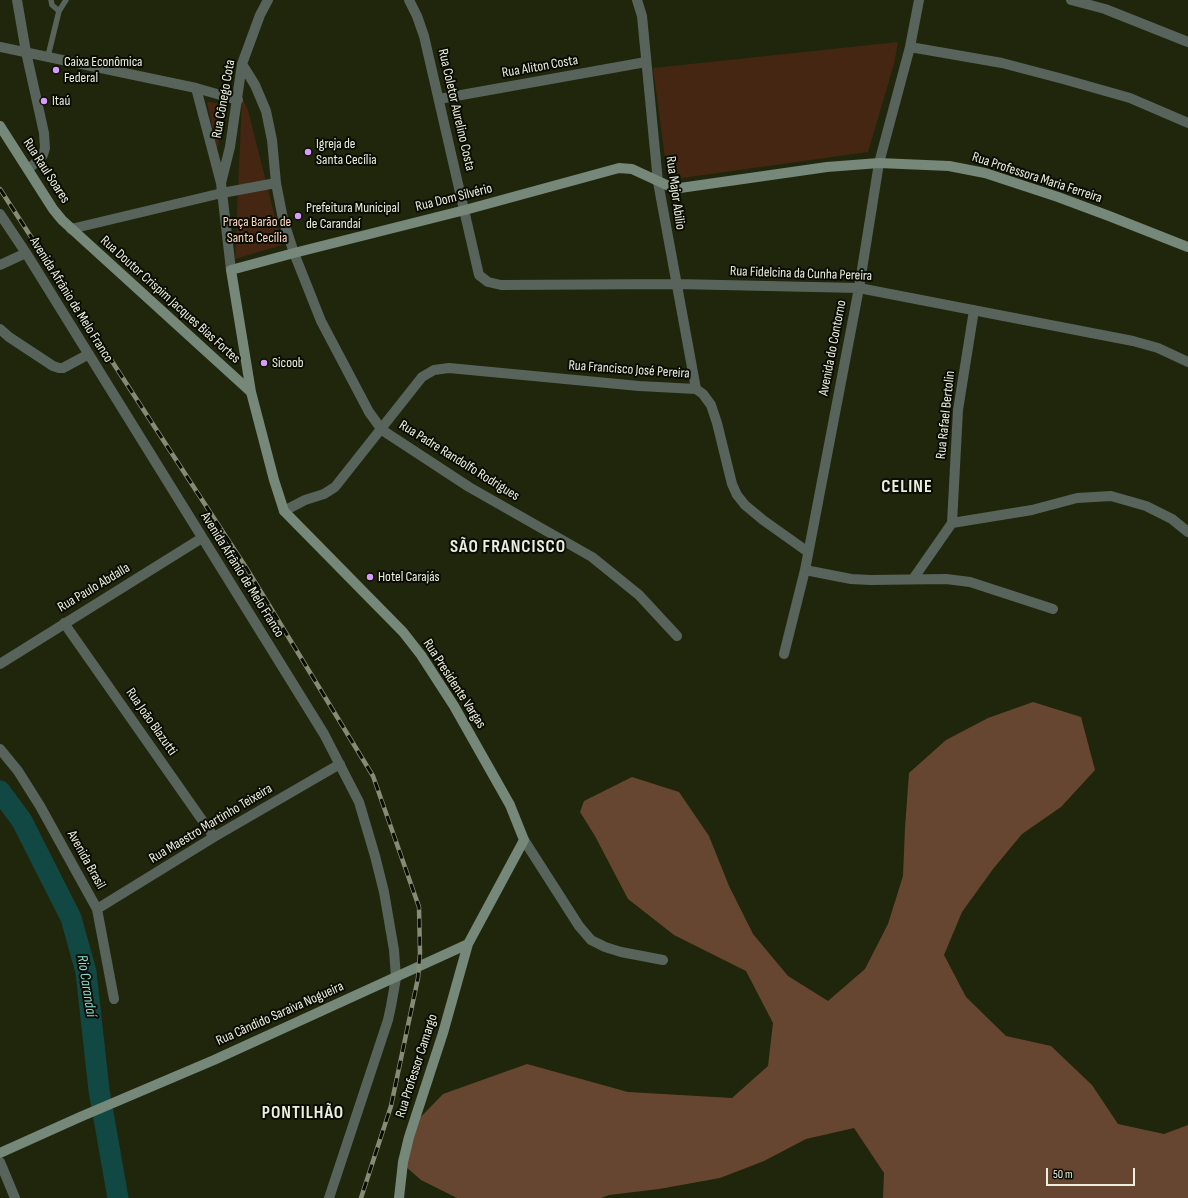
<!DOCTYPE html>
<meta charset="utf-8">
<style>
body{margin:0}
#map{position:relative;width:1188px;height:1198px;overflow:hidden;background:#20260b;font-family:"Sofia Sans Condensed",sans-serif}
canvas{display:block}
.scale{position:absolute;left:1046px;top:1168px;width:89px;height:18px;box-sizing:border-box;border:2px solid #eaeede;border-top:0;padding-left:5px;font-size:12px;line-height:14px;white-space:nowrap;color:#eaeede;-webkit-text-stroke:3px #0b0d04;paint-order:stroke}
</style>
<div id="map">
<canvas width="1188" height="1198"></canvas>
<div class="scale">50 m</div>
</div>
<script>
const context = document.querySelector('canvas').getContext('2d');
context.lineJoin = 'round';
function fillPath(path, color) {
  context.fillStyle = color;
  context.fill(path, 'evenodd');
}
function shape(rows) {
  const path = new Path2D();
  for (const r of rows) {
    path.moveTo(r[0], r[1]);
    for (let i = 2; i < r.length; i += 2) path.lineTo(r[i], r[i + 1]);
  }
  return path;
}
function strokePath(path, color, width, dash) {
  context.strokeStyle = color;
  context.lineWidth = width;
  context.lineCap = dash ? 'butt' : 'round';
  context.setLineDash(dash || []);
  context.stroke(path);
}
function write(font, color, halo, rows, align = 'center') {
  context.font = font + ' "Sofia Sans Condensed",sans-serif';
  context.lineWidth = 4;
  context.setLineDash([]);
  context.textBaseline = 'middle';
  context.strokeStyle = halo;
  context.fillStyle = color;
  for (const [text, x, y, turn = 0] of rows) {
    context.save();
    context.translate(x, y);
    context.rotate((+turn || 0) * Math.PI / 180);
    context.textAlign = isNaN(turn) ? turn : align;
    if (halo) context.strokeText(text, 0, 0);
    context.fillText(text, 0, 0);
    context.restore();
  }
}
fillPath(shape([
 [898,42,894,64,868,152,668,180,653,68],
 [242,98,248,110,282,245,235,259],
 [207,102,227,104,217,150]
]), '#442612');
fillPath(shape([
 [1033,702,1081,717,1095,770,1061,807,1022,834,993,869,962,912,944,955,966,997,1006,1036,1051,1046,1092,1085,1118,1124,1164,1134,1188,1125,1188,1198,883,1198,884,1173,854,1128,806,1139,764,1161,720,1178,659,1189,609,1195,601,1198,457,1198,421,1180,405,1166,417,1121,443,1094,527,1064,628,1092,732,1098,768,1066,773,1023,746,971,674,935,628,899,595,836,580,812,584,801,632,777,679,792,709,836,729,886,753,934,788,976,828,1001,865,969,888,924,903,876,905,828,909,773,946,740,988,718]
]), '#674631');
strokePath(shape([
 [0,791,22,821,71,918,86,972,99,1090,118,1198]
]), '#124843', 21);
strokePath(shape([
 [51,0,52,5,59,11],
 [48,56,59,11,66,0]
]), '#58635b', 5.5);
strokePath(shape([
 [17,0,26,52,44,133,45,148,43,155,39,160,28,169],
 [409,0,417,16,424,36,479,275,488,282,501,285,676,284,859,288,1133,341,1158,348,1188,362],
 [637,0,642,16,658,182,696,389],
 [1071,0,1105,9,1188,42],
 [0,47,196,88,238,100],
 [910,47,1002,63,1063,79,1130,98,1188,123],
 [242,64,255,85,266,111,272,140,276,183,283,219,294,253,321,321,369,412,382,430,469,487,592,557,639,595,677,636],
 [196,88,221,183,231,270],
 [439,99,646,62],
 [221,183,230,147,242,64,260,15,268,0],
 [0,214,26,253,324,734,359,802,375,856,384,892,394,950,396,978,391,1006,388,1020,329,1198],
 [71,229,222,193,276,183],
 [0,265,26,253],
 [0,329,9,337,53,366,59,368,63,368,89,354],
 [284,511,305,500,324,494,335,487,422,377,434,370,449,368,639,386,696,389,703,394,711,405,717,423,732,484,737,495,745,505,763,520,808,552],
 [952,523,958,410,974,310],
 [805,570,851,579,870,580,946,579,970,582,1053,609],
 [913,579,952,523,1032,510,1077,498,1111,496,1146,506,1172,519,1188,532],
 [64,623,214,837],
 [784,654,805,570,859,288,879,163,910,47,919,0],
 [0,664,202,538],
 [0,749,18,771,40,806,97,909,114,999],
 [524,840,579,926,591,940,605,947,621,952,663,960],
 [97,909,214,837,340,764],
 [0,1162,15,1198]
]), '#58635b', 10);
strokePath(shape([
 [0,126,53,209,62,220,251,392],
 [0,1153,80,1117,214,1060,468,944],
 [399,1198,403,1162,409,1137,443,1033,468,944,524,840,510,805,454,706,421,655,403,632,284,511,274,480,251,392,231,270,294,253,465,210,619,168,632,169,671,187,680,188,827,167,879,163,949,166,985,173,1058,197,1109,216,1188,247]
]), '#75887a', 10);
const rail = shape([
 [0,189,247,569,373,776,419,907,420,953,418,978,391,1106,361,1198]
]);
strokePath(rail, '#868b75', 4.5);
strokePath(rail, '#0b0d04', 3, [9]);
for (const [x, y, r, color] of [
 [56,70,4,"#d79bf9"],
 [44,101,4,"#d79bf9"],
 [308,152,4,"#d79bf9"],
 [298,216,4,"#d79bf9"],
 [264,363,4,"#d79bf9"],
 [370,577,4,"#d79bf9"]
]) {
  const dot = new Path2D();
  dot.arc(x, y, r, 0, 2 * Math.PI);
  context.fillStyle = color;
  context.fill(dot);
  strokePath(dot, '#0b0d04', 1.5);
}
write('14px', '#eaeede', '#0b0d04', [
 ["Caixa Econômica",64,62],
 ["Federal",64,78],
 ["Itaú",52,101],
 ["Igreja de",316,144],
 ["Santa Cecília",316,160],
 ["Prefeitura Municipal",306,208],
 ["de Carandaí",306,224],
 ["Sicoob",272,363],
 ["Hotel Carajás",378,577]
], 'left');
write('14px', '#eaeede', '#0b0d04', [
 ["Rua Aliton Costa",540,67,-10],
 ["Rua Cônego Cota",224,99,-80],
 ["Rua Coletor Aurelino Costa",456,110,77],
 ["Rua Raul Soares",46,171,57],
 ["Rua Professora Maria Ferreira",1037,178,18],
 ["Rua Major Abilio",675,193,82],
 ["Rua Dom Silvério",454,198,-14],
 ["Rua Fidelcina da Cunha Pereira",801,274,2],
 ["Avenida Afrânio de Melo Franco",71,300,58],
 ["Rua Doutor Crispim Jacques Bias Fortes",170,300,42],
 ["Avenida do Contorno",833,348,-79],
 ["Rua Francisco José Pereira",629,370,4],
 ["Rua Rafael Bertolin",946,415,-84],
 ["Rua Padre Randolfo Rodrigues",459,461,32],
 ["Avenida Afrânio de Melo Franco",242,575,58],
 ["Rua Paulo Abdalla",94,588,-31],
 ["Rua Presidente Vargas",454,684,57],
 ["Rua João Blazutti",151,722,55],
 ["Rua Maestro Martinho Teixeira",211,824,-31],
 ["Avenida Brasil",86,860,61],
 ["Rua Cândido Saraiva Nogueira",280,1014,-24],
 ["Rua Professor Camargo",417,1066,-72]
]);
write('14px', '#fbd6c0', '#0b0d04', [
 ["Praça Barão de",257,222],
 ["Santa Cecília",257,238]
]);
write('italic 15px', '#86ddd3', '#0b0d04', [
 ["Rio Carandaí",86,986,81]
]);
context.letterSpacing = '1px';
write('bold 18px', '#eaeede', '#0b0d04', [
 ["CELINE",907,487],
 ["SÃO FRANCISCO",508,547],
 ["PONTILHÃO",303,1113]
]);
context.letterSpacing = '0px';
</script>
